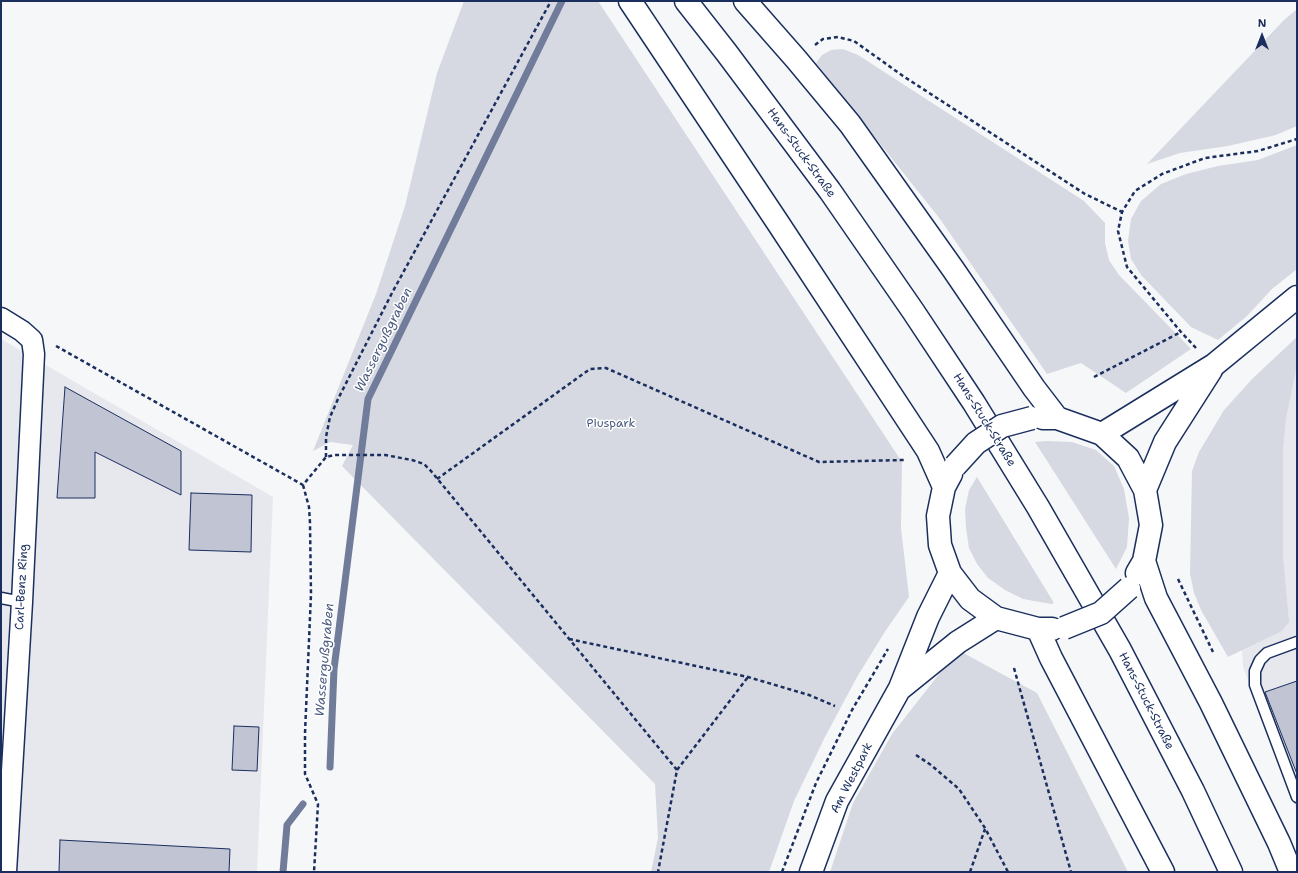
<!DOCTYPE html>
<meta charset="utf-8">
<style>
body{margin:0}
#map{position:relative;width:1298px;height:873px;overflow:hidden;background:#f6f7f9;font-family:"Shantell Sans",sans-serif}
canvas{display:block}
.frame{position:absolute;inset:0;border:2px solid #1b2f5e;pointer-events:none}
.north{position:absolute;left:1242px;top:16px;width:40px;height:40px;-webkit-text-stroke:3px #fff;paint-order:stroke;rotate:0deg;font-size:11px;font-weight:700;line-height:16px;text-align:center;color:#1b2f5e}
.north::after{content:'';display:block;margin:auto;width:14px;height:18px;background:#1b2f5e;clip-path:polygon(50% 0,100% 100%,50% 72%,0 100%)}
</style>
<div id="map">
<canvas width="1298" height="873"></canvas>
<div class="frame"></div>
<div class="north">N</div>
</div>
<script>
const context = document.querySelector('canvas').getContext('2d');
context.lineJoin = 'round';
function fillPath(path, color) {
  context.fillStyle = color;
  context.fill(path, 'evenodd');
}
function shape(rows) {
  const path = new Path2D();
  for (const r of rows) {
    path.moveTo(r[0], r[1]);
    for (let i = 2; i < r.length; i += 2) path.lineTo(r[i], r[i + 1]);
  }
  return path;
}
function strokePath(path, color, width, dash) {
  context.strokeStyle = color;
  context.lineWidth = width;
  context.lineCap = dash ? 'butt' : 'round';
  context.setLineDash(dash || []);
  context.stroke(path);
}
function write(font, color, halo, rows, align = 'center') {
  context.font = font + ' "Shantell Sans",sans-serif';
  context.lineWidth = 3;
  context.setLineDash([]);
  context.textBaseline = 'middle';
  context.strokeStyle = halo;
  context.fillStyle = color;
  for (const [text, x, y, turn = 0] of rows) {
    context.save();
    context.translate(x, y);
    context.rotate((+turn || 0) * Math.PI / 180);
    context.textAlign = isNaN(turn) ? turn : align;
    if (halo) context.strokeText(text, 0, 0);
    context.fillText(text, 0, 0);
    context.restore();
  }
}
fillPath(shape([
 [1,339,273,497,257,872,1,872],
 [1297,344,1297,811,1243,667,1232,477]
]), '#e6e8ee');
fillPath(shape([
 [464,1,598,1,902,462,901,528,909,597,886,630,857,677,825,737,794,801,769,872,651,872,658,838,655,784,342,466,353,445,330,442,313,451,376,294,405,206,437,73],
 [1297,9,1297,126,1276,135,1228,146,1180,153,1147,164,1284,20],
 [843,49,858,55,1084,201,1105,223,1105,243,1109,260,1119,275,1191,349,1126,393,1081,363,1047,374,940,219,816,63,822,55,831,50],
 [1297,145,1297,269,1272,289,1247,316,1218,340,1191,327,1141,275,1131,259,1128,241,1131,219,1141,201,1161,184,1186,174,1218,166,1258,160],
 [1297,337,1297,365,1286,418,1283,450,1283,556,1289,622,1282,631,1228,657,1201,610,1194,593,1190,574,1192,471,1199,452,1224,410,1253,378],
 [1046,441,1072,442,1096,450,1114,466,1124,489,1129,518,1127,547,1116,569,1035,442],
 [977,477,1054,603,1051,604,1023,599,1005,590,988,578,977,564,969,548,966,528,965,509,969,490],
 [958,650,1037,693,1128,872,830,872,853,803,892,734]
]), '#d6d9e2');
strokePath(shape([
 [330,767,334,669,368,399,562,1],
 [283,872,287,825,303,804]
]), '#707c99', 7);
const building = shape([
 [65,387,181,451,181,495,95,452,95,498,57,498,65,387],
 [191,493,252,495,251,552,189,550,191,493],
 [1297,681,1297,774,1265,692,1297,681],
 [234,726,259,727,257,771,232,770,234,726],
 [60,840,230,849,229,872,59,872,60,840]
]);
fillPath(building, '#c0c4d3');
strokePath(building, '#1b2f5e', 1);
const service = shape([
 [1,598,22,602],
 [1297,642,1267,653,1260,660,1255,671,1255,685,1297,797]
]);
const minor = shape([
 [1,318,22,331,32,340,34,354,22,602,6,872]
]);
const secondary = shape([
 [630,1,778,223,928,451,944,487],
 [686,1,726,52,830,191,913,311,974,403,1038,507,1120,650,1193,791,1231,872],
 [745,1,796,59,850,124,953,269,1034,388,1057,418],
 [1043,418,1057,418,1102,434,1128,458,1145,490,1151,525,1144,561,1137,573],
 [1102,434,1214,365,1297,297],
 [951,474,944,487,938,516,940,545,950,573,970,599,996,618,1038,629,1052,629],
 [1145,490,1165,442,1211,370],
 [1144,561,1156,598,1211,703,1279,843,1291,872],
 [1038,629,1051,658,1163,872],
 [901,688,958,642,996,618],
 [811,872,837,801,900,688,928,617,950,573]
]);
strokePath(service, '#1b2f5e', 13);
strokePath(minor, '#1b2f5e', 23);
strokePath(secondary, '#1b2f5e', 25);
strokePath(shape([
 [815,45,823,39,838,37,854,41,903,76,1085,194,1122,212],
 [56,346,303,485,326,457,334,455,385,455,412,460,424,464,431,471,677,770,658,872],
 [1196,348,1181,332,1127,267,1118,231,1122,212,1135,191,1162,174,1205,158,1258,151,1297,139],
 [1094,377,1181,332],
 [326,457,326,437,330,417,338,399,392,293,551,1],
 [437,479,590,369,606,368,819,462,905,460],
 [303,485,309,507,310,523,311,594,305,733,305,774,318,804,314,872],
 [1178,579,1213,652],
 [569,639,748,677,809,695,835,706],
 [1014,668,1071,872],
 [916,755,931,765,959,789,985,828,1008,872],
 [677,770,748,677],
 [782,872,816,783,852,710,888,649],
 [970,872,985,829]
]), '#1b2f5e', 2.5, [4, 3]);
strokePath(service, '#fff', 10);
strokePath(minor, '#fff', 20);
strokePath(secondary, '#fff', 22);
const secondaryBridge = shape([
 [955,466,976,443,1002,426,1032,418],
 [1064,628,1101,613,1129,588]
]);
strokePath(secondaryBridge, '#1b2f5e', 25, []);
strokePath(secondaryBridge, '#fff', 22);
write('12px', '#1b2f5e', '#fff', [
 ["Hans-Stuck-Straße",801,153,54],
 ["Hans-Stuck-Straße",984,420,58],
 ["Carl-Benz Ring",22,587,-87],
 ["Hans-Stuck-Straße",1146,701,63],
 ["Am Westpark",852,778,-63]
]);
write('12px', '#4a5a7f', '#fff', [
 ["Piuspark",611,424]
]);
write('italic 13px', '#4d5c81', '#fff', [
 ["Wassergußgraben",384,340,-64],
 ["Wassergußgraben",325,660,-85]
]);
</script>
